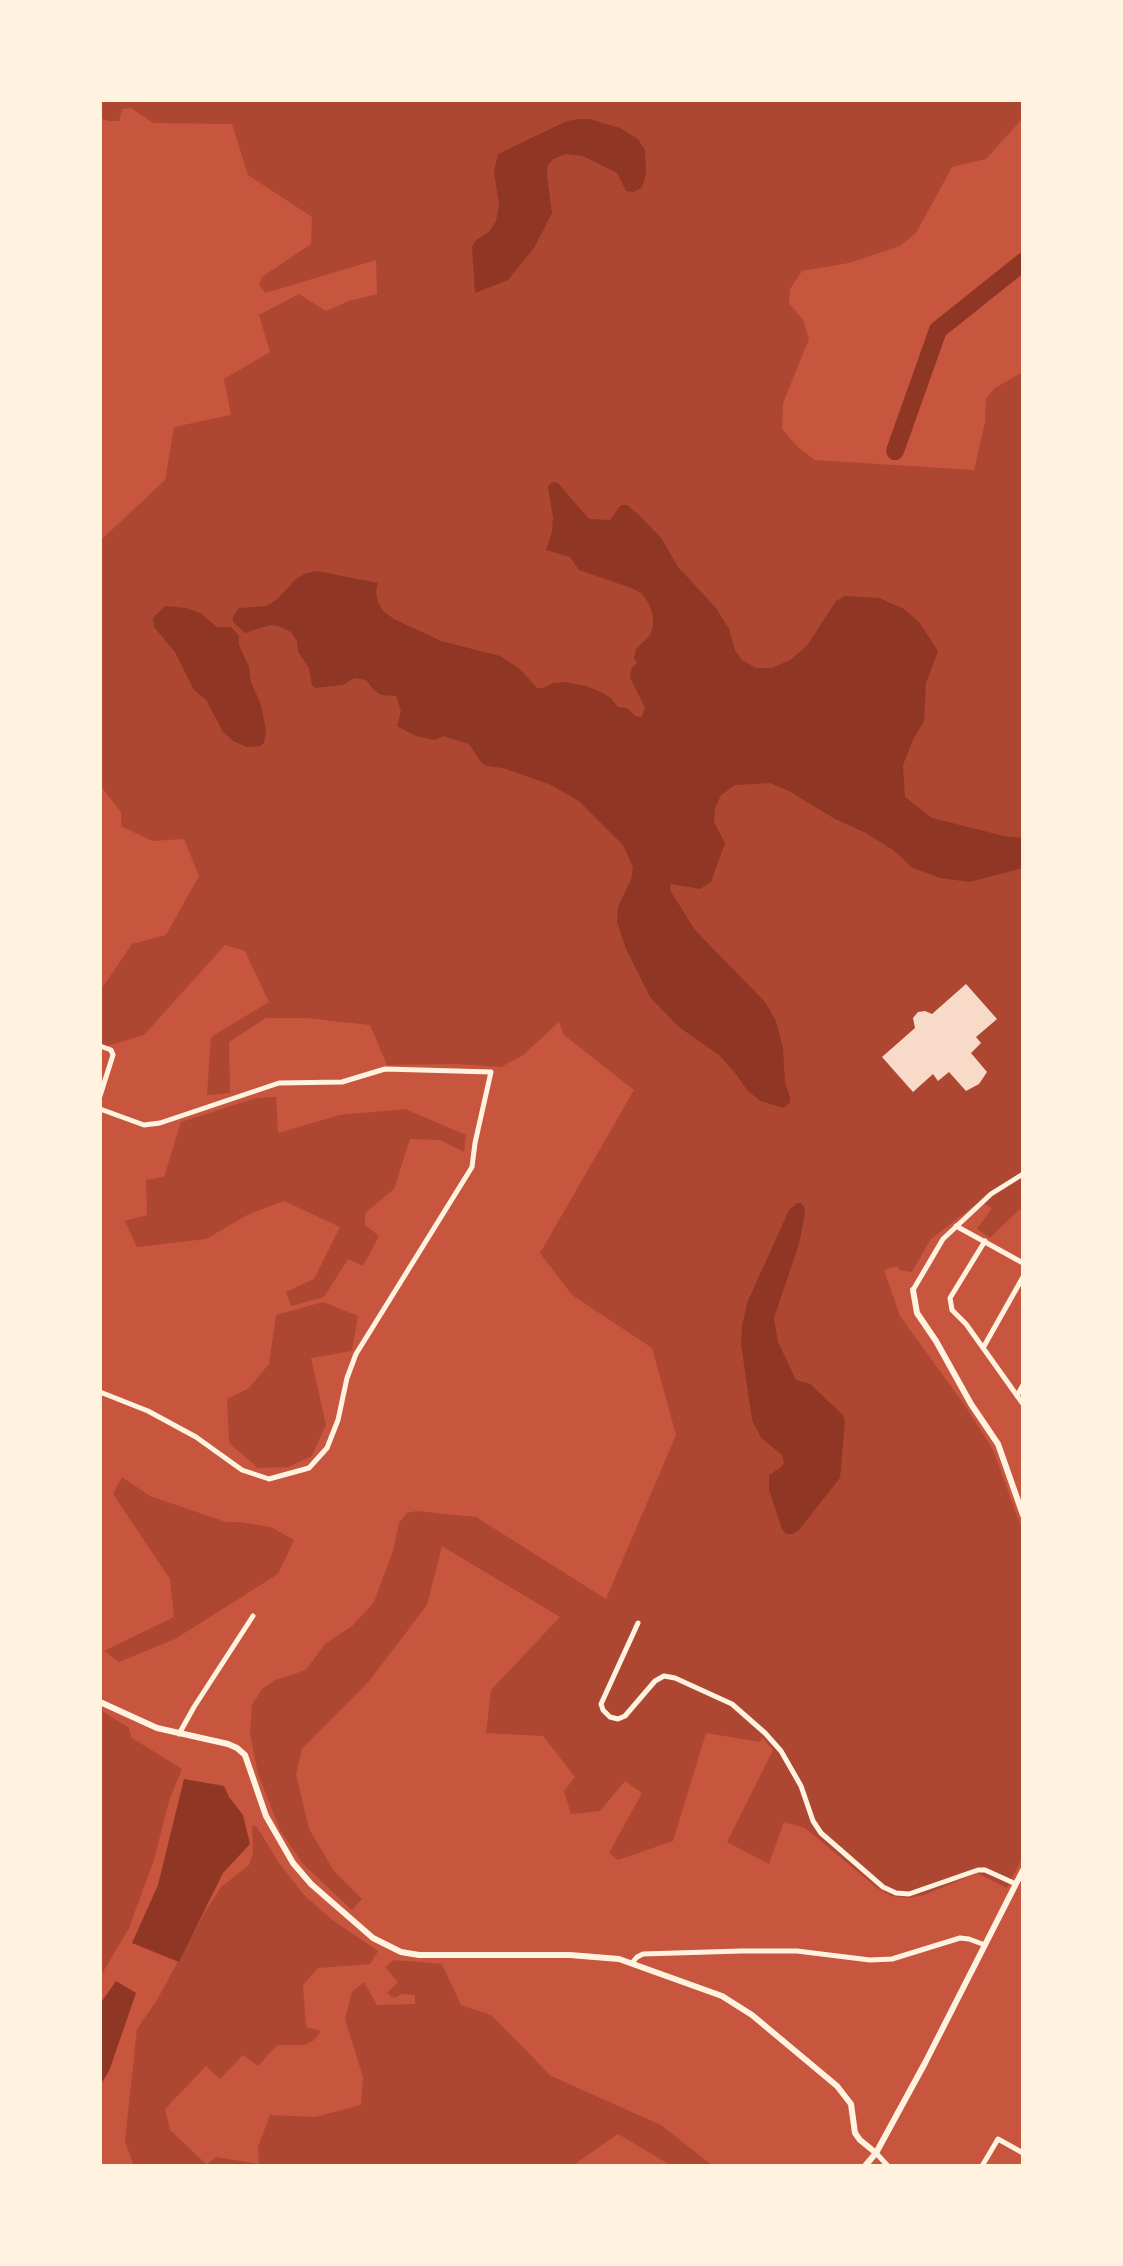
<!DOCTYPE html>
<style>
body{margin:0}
#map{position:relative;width:1123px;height:2266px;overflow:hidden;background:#c8553d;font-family:"PT Sans Narrow",sans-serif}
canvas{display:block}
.frame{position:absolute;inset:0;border:102px solid #fff3e0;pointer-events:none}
</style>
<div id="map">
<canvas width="1123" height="2266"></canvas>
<div class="frame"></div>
</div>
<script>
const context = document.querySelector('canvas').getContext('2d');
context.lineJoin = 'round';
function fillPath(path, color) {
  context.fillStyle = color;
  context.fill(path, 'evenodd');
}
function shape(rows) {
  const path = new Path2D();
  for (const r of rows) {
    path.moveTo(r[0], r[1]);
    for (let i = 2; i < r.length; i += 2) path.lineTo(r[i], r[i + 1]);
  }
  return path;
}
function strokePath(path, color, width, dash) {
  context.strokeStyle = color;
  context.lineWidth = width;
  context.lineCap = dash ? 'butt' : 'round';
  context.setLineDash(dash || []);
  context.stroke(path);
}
fillPath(shape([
 [100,100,1023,100,1023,118,986,159,952,167,916,233,900,246,849,263,802,271,790,289,789,303,803,320,809,339,783,403,782,429,798,447,815,460,974,470,985,422,986,398,995,388,1023,372,1023,1206,990,1238,977,1229,992,1208,980,1201,930,1240,912,1272,900,1270,897,1266,884,1270,900,1316,966,1407,993,1450,1023,1532,1023,1856,1007,1888,977,1873,924,1895,909,1898,891,1896,876,1887,805,1828,784,1822,769,1864,727,1842,773,1750,762,1737,760,1742,706,1733,673,1841,618,1860,609,1853,642,1793,625,1781,600,1811,571,1814,564,1791,575,1777,543,1736,486,1733,491,1690,560,1617,442,1546,427,1605,369,1681,302,1749,296,1774,309,1829,334,1871,362,1899,352,1910,303,1864,280,1830,258,1774,250,1733,252,1705,262,1689,275,1680,306,1670,325,1644,352,1626,374,1602,393,1551,399,1523,407,1513,417,1511,476,1517,606,1599,676,1435,652,1348,572,1295,540,1253,634,1090,564,1035,559,1022,522,1056,501,1067,454,1064,387,1065,370,1025,306,1018,266,1018,229,1042,230,1093,207,1095,211,1037,269,1002,245,951,225,945,144,1035,104,1047,100,1043,100,991,132,944,166,935,199,876,184,839,152,841,121,826,121,812,100,785,100,541,165,480,174,427,231,415,224,379,270,352,259,315,299,294,326,311,349,301,377,294,376,260,265,293,259,284,262,277,311,244,312,217,248,175,232,124,153,123,131,108,122,109,119,121,108,121,100,118],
 [276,1097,278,1133,339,1115,405,1109,466,1135,464,1152,440,1140,410,1139,394,1189,365,1213,365,1225,379,1236,363,1266,348,1259,324,1297,291,1306,286,1292,314,1279,340,1227,284,1201,249,1214,206,1239,137,1247,125,1221,147,1215,146,1180,164,1177,181,1122,256,1098],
 [323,1302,358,1316,352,1351,311,1358,326,1425,312,1456,288,1467,258,1468,229,1443,227,1399,249,1388,269,1364,276,1315],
 [122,1477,150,1496,226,1522,240,1522,271,1527,294,1540,278,1574,175,1639,119,1662,104,1651,174,1617,170,1579,113,1494],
 [100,1710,128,1727,132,1738,182,1769,169,1801,154,1860,129,1928,100,1977],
 [252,1825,257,1827,279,1863,304,1895,331,1919,378,1951,370,1964,318,1968,303,1985,306,2027,321,2031,313,2041,304,2045,277,2045,258,2066,243,2055,220,2079,206,2066,165,2109,170,2130,207,2165,216,2157,259,2164,258,2147,270,2115,315,2117,361,2105,363,2077,345,2019,352,1992,364,1982,377,2005,415,2004,415,1995,402,1994,394,1998,387,1993,398,1982,385,1967,394,1960,442,1964,461,2005,491,2015,551,2076,661,2125,713,2166,672,2166,618,2134,572,2166,134,2166,125,2141,137,2029,157,2000,205,1912,221,1887,249,1865,253,1853]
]), '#ae4732');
fillPath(shape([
 [580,119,589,119,620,128,638,139,645,150,646,174,642,187,634,192,626,191,617,173,583,156,566,154,553,159,548,165,547,176,552,213,534,248,508,280,475,293,472,247,476,240,489,232,496,221,499,205,494,171,498,154,567,121],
 [552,482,558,483,589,519,610,520,621,505,627,505,639,515,662,539,678,567,716,608,729,629,735,650,742,660,756,668,772,668,790,660,806,647,836,601,845,596,879,598,904,609,919,622,938,651,926,683,924,721,913,740,903,765,905,797,932,818,1004,836,1023,838,1023,868,970,882,940,878,913,868,893,850,866,833,835,819,789,791,770,783,735,785,721,795,715,808,714,822,725,843,711,882,700,889,671,884,670,890,695,930,765,1002,776,1021,783,1048,785,1083,790,1097,790,1102,784,1108,760,1101,747,1090,736,1074,719,1055,679,1027,650,997,626,949,617,922,618,907,631,879,633,868,629,858,623,845,579,801,549,784,503,768,486,766,481,762,469,744,443,736,435,740,416,736,397,726,401,711,396,696,381,695,373,689,366,680,354,678,343,685,315,688,312,685,309,668,298,652,297,641,291,632,278,626,270,625,245,633,233,622,233,616,239,608,266,606,276,600,297,578,307,573,317,571,378,583,376,592,378,602,383,611,394,619,441,641,500,656,520,669,537,688,543,688,553,683,565,682,586,686,601,692,611,698,618,707,627,708,635,716,642,717,645,708,630,678,632,667,637,663,634,658,636,649,650,635,653,626,653,616,649,604,642,594,634,589,579,570,570,557,546,550,552,531,553,518,548,486],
 [165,606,186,608,200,613,217,627,231,627,239,636,239,645,249,667,251,682,261,705,266,731,264,743,260,746,247,747,233,741,223,732,206,700,194,690,175,652,154,627,153,618],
 [797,1203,801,1203,804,1207,805,1214,799,1244,774,1318,778,1342,796,1380,810,1384,843,1415,845,1422,840,1478,798,1531,792,1534,786,1534,782,1529,769,1490,769,1475,780,1468,784,1463,782,1455,761,1438,752,1420,741,1344,742,1326,747,1303,789,1210],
 [184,1779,224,1786,229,1797,243,1815,250,1844,223,1873,179,1962,132,1943,158,1885],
 [116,1981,136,1993,109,2071,100,2086,100,2004]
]), '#8f3625');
strokePath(shape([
 [895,451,938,330,1023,262]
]), '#8f3625', 18);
fillPath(shape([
 [966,984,997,1019,976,1037,981,1043,971,1053,987,1072,979,1084,966,1091,949,1072,938,1081,933,1074,913,1092,882,1057,915,1028,913,1018,918,1012,925,1011,932,1014]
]), '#f7dbc8');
strokePath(shape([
 [100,1046,111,1050,113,1055,100,1096],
 [100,1109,144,1125,160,1123,279,1083,342,1082,385,1069,491,1072,475,1143,472,1167,356,1354,347,1378,338,1420,327,1448,309,1468,269,1479,242,1470,196,1437,148,1411,100,1392],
 [956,1226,1023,1263],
 [985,1241,950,1298,952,1310,966,1324,1023,1404],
 [913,1290,943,1239,991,1194,1023,1174],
 [983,1348,1023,1277],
 [1017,1396,1023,1385],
 [638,1623,601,1704,603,1710,610,1717,618,1719,625,1716,655,1681,664,1676,675,1678,732,1704,765,1733,781,1751,801,1786,813,1821,821,1833,883,1887,896,1893,909,1894,978,1870,985,1870,1016,1884],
 [179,1734,194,1707,253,1616],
 [632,1963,637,1957,643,1954,741,1951,797,1951,870,1960,892,1959,960,1938,969,1939,985,1945],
 [876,2153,888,2166],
 [982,2166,998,2139,1023,2153]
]), '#fff3e0', 5);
strokePath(shape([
 [913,1290,917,1313,936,1341,971,1404,998,1444,1023,1515],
 [100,1702,157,1728,228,1744,237,1748,245,1755,266,1816,293,1863,311,1884,373,1938,401,1952,419,1955,570,1955,619,1959,722,1996,752,2015,837,2086,851,2104,855,2133,860,2140,876,2153],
 [865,2166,876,2153,925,2063,1023,1870]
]), '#fff3e0', 6);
</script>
